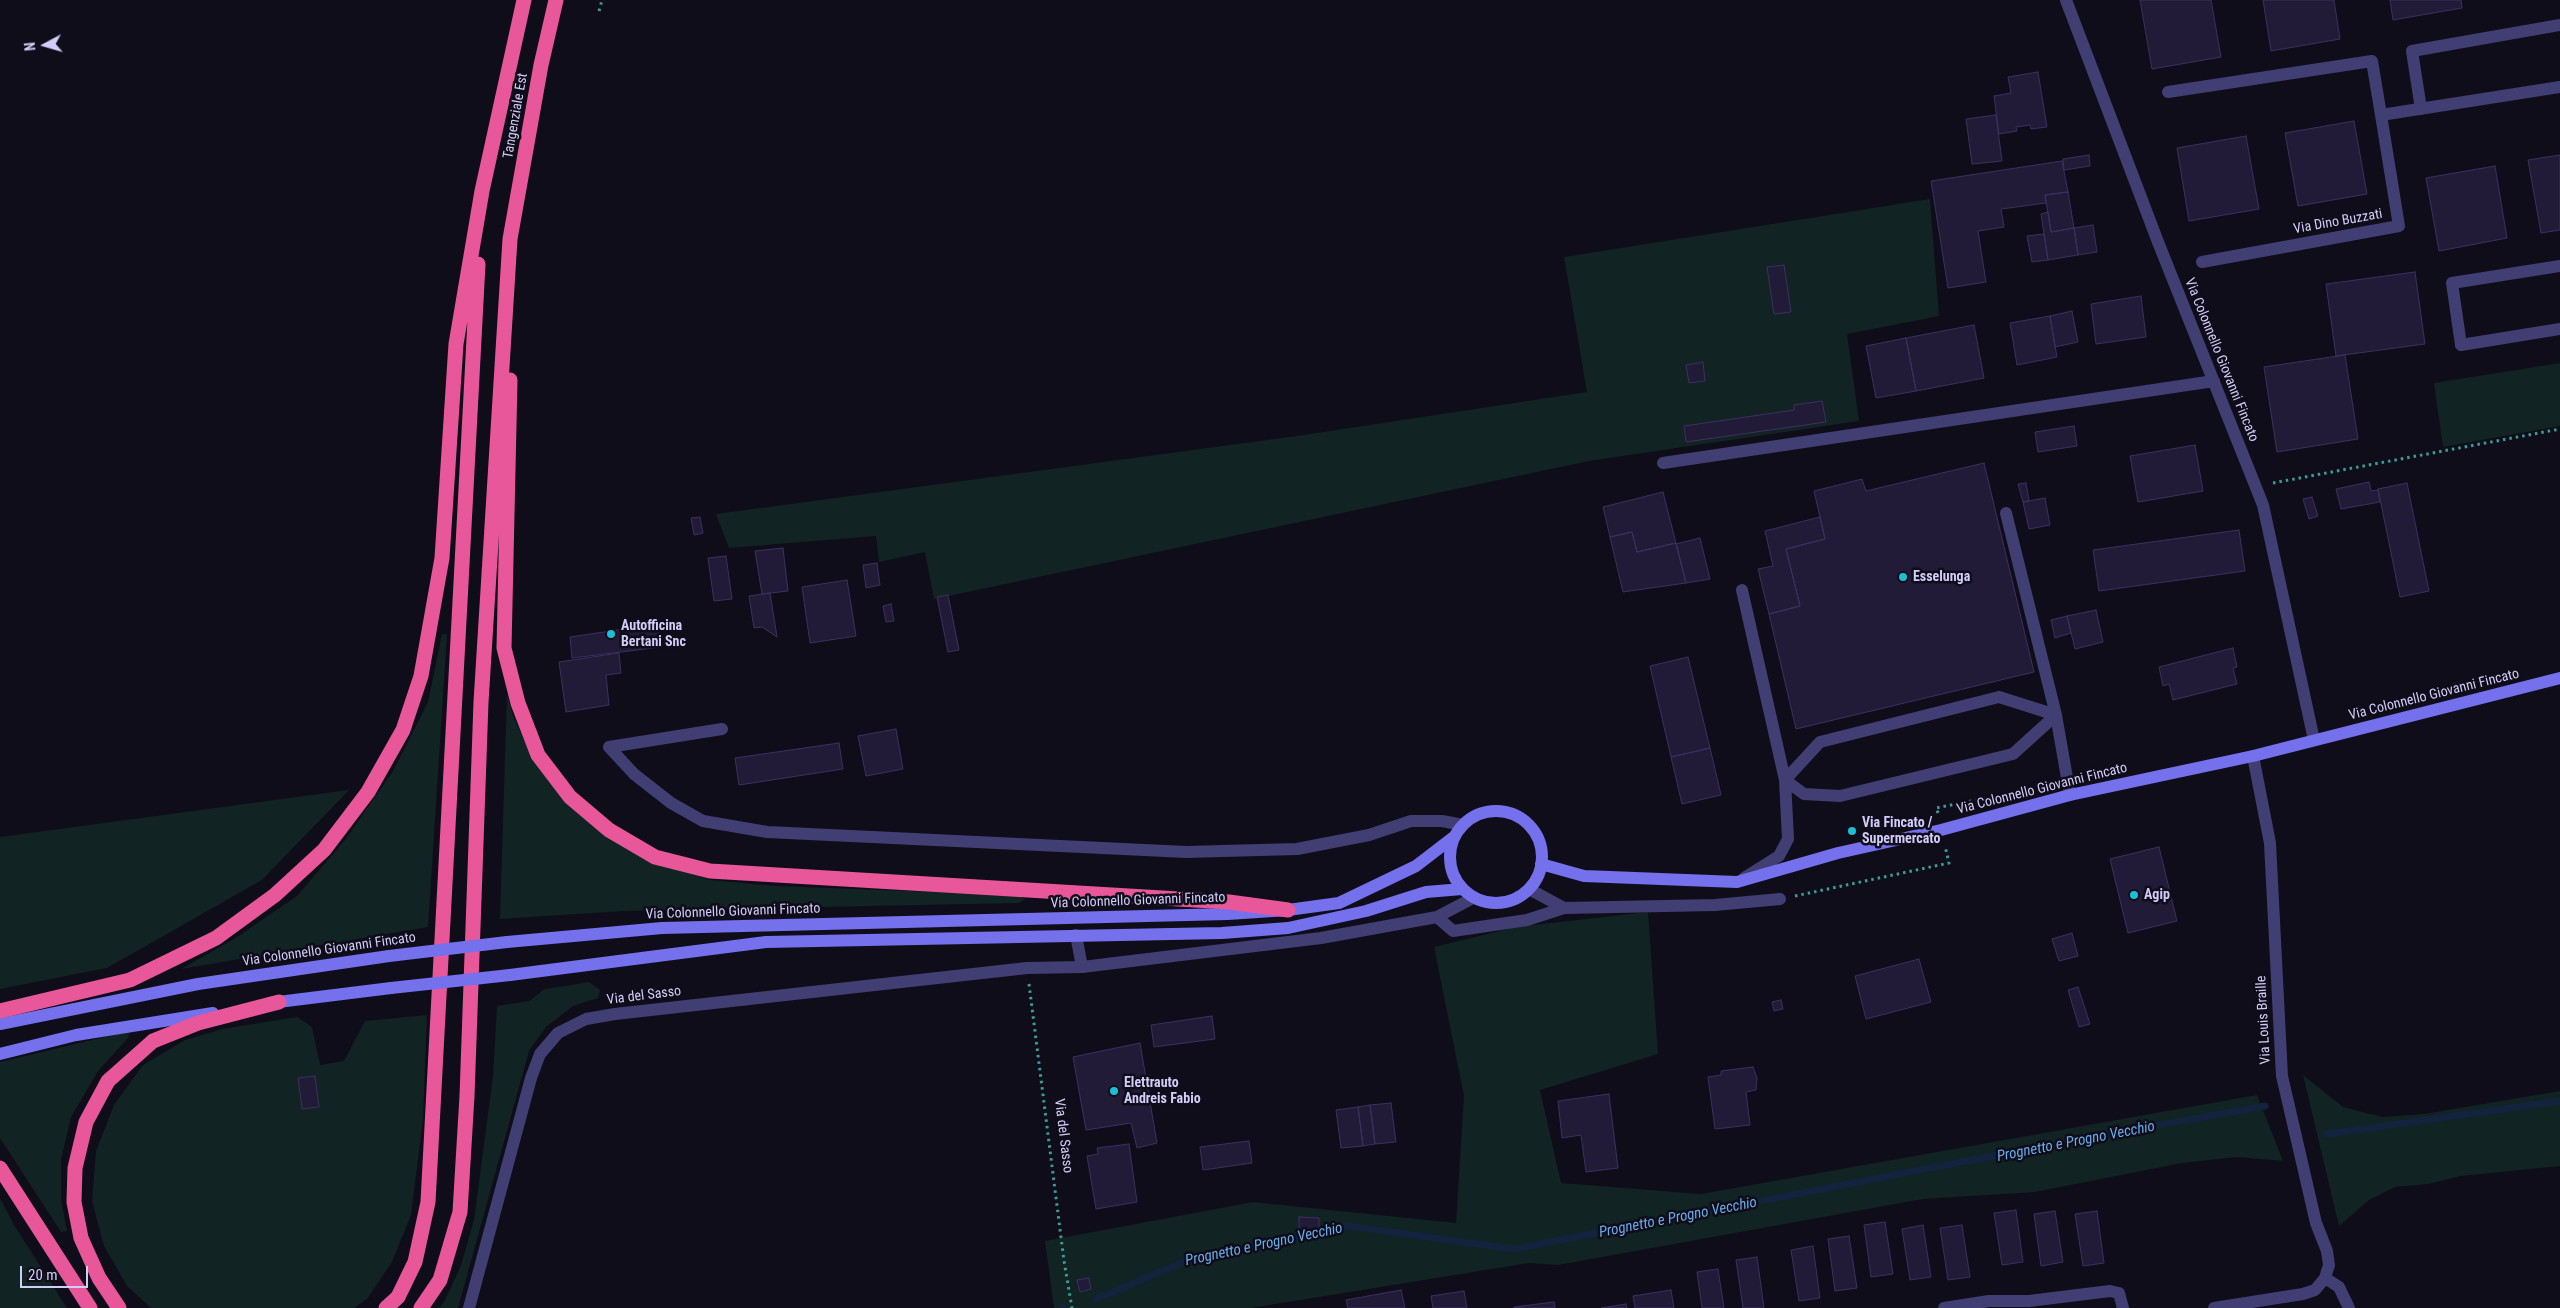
<!DOCTYPE html>
<style>
body{margin:0}
#map{position:relative;width:2560px;height:1308px;overflow:hidden;background:#0f0d1a;font-family:"Roboto Condensed",sans-serif}
canvas{display:block}
.north{position:absolute;left:20px;top:20px;width:50px;height:50px;-webkit-text-stroke:4px #0f0d1a;paint-order:stroke;rotate:264deg;font-size:14px;font-weight:700;line-height:20px;text-align:center;color:#d2ccf8}
.north::after{content:'';display:block;margin:auto;width:18px;height:22px;background:#d2ccf8;clip-path:polygon(50% 0,100% 100%,50% 72%,0 100%)}
.scale{position:absolute;left:20px;top:1266px;width:68px;height:22px;box-sizing:border-box;border:2px solid #d2ccf8;border-top:0;padding-left:6px;font-size:15px;line-height:18px;white-space:nowrap;color:#d2ccf8;-webkit-text-stroke:4px #0f0d1a;paint-order:stroke}
</style>
<div id="map">
<canvas width="2560" height="1308"></canvas>
<div class="north">N</div>
<div class="scale">20 m</div>
</div>
<script>
const context = document.querySelector('canvas').getContext('2d');
context.lineJoin = 'round';
function fillPath(path, color) {
  context.fillStyle = color;
  context.fill(path, 'evenodd');
}
function shape(rows) {
  const path = new Path2D();
  for (const r of rows) {
    if (r.length === 3) {
      path.moveTo(r[0] + r[2], r[1]);
      path.arc(r[0], r[1], r[2], 0, 2 * Math.PI);
      continue;
    }
    path.moveTo(r[0], r[1]);
    for (let i = 2; i < r.length; i += 2) path.lineTo(r[i], r[i + 1]);
  }
  return path;
}
function strokePath(path, color, width, dash) {
  context.strokeStyle = color;
  context.lineWidth = width;
  context.lineCap = dash ? 'butt' : 'round';
  context.setLineDash(dash || []);
  context.stroke(path);
}
function write(font, color, halo, rows, align = 'center') {
  context.font = font + ' "Roboto Condensed",sans-serif';
  context.lineWidth = 5;
  context.setLineDash([]);
  context.textBaseline = 'middle';
  context.strokeStyle = halo;
  context.fillStyle = color;
  for (const [text, x, y, turn = 0] of rows) {
    context.save();
    context.translate(x, y);
    context.rotate((+turn || 0) * Math.PI / 180);
    context.textAlign = isNaN(turn) ? turn : align;
    if (halo) context.strokeText(text, 0, 0);
    context.fillText(text, 0, 0);
    context.restore();
  }
}
fillPath(shape([
 [1930,199,1939,316,1847,334,1859,421,1589,461,934,599,925,552,879,562,876,536,729,548,716,514,1297,436,1587,392,1564,257],
 [2560,363,2560,426,2443,447,2434,383],
 [442,634,447,634,428,927,181,969,234,939,297,896,345,840,393,771,428,702],
 [507,693,513,716,533,759,648,859,710,880,776,886,1016,895,1025,899,1019,903,624,911,500,919],
 [349,790,262,880,107,968,0,989,0,837],
 [1648,912,1658,1054,1540,1090,1561,1183,1701,1194,2257,1095,2283,1161,2237,1157,2182,1163,2035,1192,1923,1199,1558,1265,1529,1263,1251,1308,1054,1308,1045,1241,1253,1202,1456,1223,1464,1096,1434,947,1516,927],
 [589,982,600,990,598,998,573,1006,546,1027,529,1051,458,1308,439,1308,445,1300,461,1265,474,1220,493,1076,497,1006,529,1001,545,989],
 [427,1015,423,1119,411,1215,392,1262,367,1299,354,1308,151,1308,127,1286,104,1246,92,1201,96,1151,114,1105,143,1065,185,1040,222,1029,297,1017,312,1027,320,1065,344,1061,365,1021],
 [130,1031,128,1038,98,1071,71,1117,61,1160,61,1199,67,1231,61,1232,0,1138,0,1062],
 [2303,1075,2343,1107,2382,1117,2424,1114,2560,1091,2560,1166,2461,1176,2428,1184,2395,1187,2369,1200,2339,1226],
 [0,1198,14,1225,67,1308,0,1308]
]), '#112322');
strokePath(shape([
 [2327,1134,2560,1101],
 [1096,1299,1186,1261,1348,1226,1514,1249,2069,1141,2265,1106],
 [1063,1307,1063,1308]
]), '#13233d', 7);
const building = shape([
 [2140,0,2211,0,2221,57,2152,69,2140,0],
 [2263,0,2334,0,2340,39,2271,51,2263,0],
 [2390,0,2461,0,2462,8,2393,20,2390,0],
 [2038,72,2047,127,2031,129,2030,125,2016,127,2017,131,1999,134,1994,96,2011,93,2008,77,2038,72],
 [1996,115,2002,161,1972,164,1966,119,1996,115],
 [2354,121,2367,194,2298,206,2285,133,2354,121],
 [2246,136,2259,209,2189,221,2177,148,2246,136],
 [2089,155,2090,166,2064,170,2063,159,2089,155],
 [2560,155,2560,230,2541,233,2528,160,2560,155],
 [2062,161,2068,192,2045,195,2046,203,2001,209,2004,227,1978,231,1986,282,1948,288,1931,181,2062,161],
 [2495,166,2507,238,2439,251,2426,178,2495,166],
 [2068,192,2074,228,2051,232,2045,195,2068,192],
 [2048,212,2051,232,2074,228,2078,255,2048,260,2041,214,2048,212],
 [2093,225,2097,252,2078,255,2074,228,2093,225],
 [2044,234,2048,260,2032,262,2027,236,2044,234],
 [1784,265,1791,312,1774,314,1767,267,1784,265],
 [2415,272,2425,344,2336,356,2326,284,2415,272],
 [2141,296,2146,337,2096,344,2091,304,2141,296],
 [2072,311,2078,342,2055,347,2050,316,2072,311],
 [2050,316,2057,357,2017,365,2010,323,2050,316],
 [1974,325,1984,378,1916,391,1906,338,1974,325],
 [1906,338,1916,391,1876,398,1866,346,1906,338],
 [2345,355,2358,439,2277,452,2264,367,2345,355],
 [1703,362,1705,381,1689,383,1686,365,1703,362],
 [1822,401,1826,422,1686,442,1684,426,1794,410,1794,405,1822,401],
 [2074,426,2077,446,2038,452,2035,432,2074,426],
 [2195,445,2203,491,2138,502,2130,456,2195,445],
 [1984,463,2034,672,1796,729,1769,614,1800,606,1786,549,1825,539,1814,491,1862,479,1866,491,1984,463],
 [2369,482,2371,491,2378,490,2380,502,2341,509,2336,489,2369,482],
 [2026,483,2029,501,2023,502,2018,484,2026,483],
 [2407,483,2429,591,2400,597,2378,489,2407,483],
 [1663,492,1676,543,1637,552,1632,532,1610,537,1603,507,1663,492],
 [2312,497,2318,516,2309,519,2303,499,2312,497],
 [2045,498,2050,525,2029,529,2023,502,2045,498],
 [700,517,703,533,694,535,691,518,700,517],
 [1820,517,1825,539,1786,549,1800,606,1769,614,1758,569,1773,566,1765,531,1820,517],
 [2239,530,2245,571,2099,591,2093,550,2239,530],
 [1632,532,1637,552,1676,543,1686,583,1623,592,1610,537,1632,532],
 [1700,538,1710,579,1686,583,1676,544,1700,538],
 [783,548,788,591,762,594,755,551,783,548],
 [726,556,732,599,714,601,708,558,726,556],
 [877,563,880,585,866,588,863,565,877,563],
 [847,580,856,636,810,643,802,587,847,580],
 [770,593,777,637,762,627,754,628,749,596,770,593],
 [948,595,959,650,948,652,937,597,948,595],
 [891,604,894,621,886,622,883,606,891,604],
 [2096,610,2103,642,2075,649,2067,616,2096,610],
 [2067,616,2071,633,2055,638,2051,620,2067,616],
 [658,624,661,647,572,658,570,637,658,624],
 [2233,648,2237,667,2233,668,2237,684,2173,700,2169,684,2163,686,2159,667,2233,648],
 [619,653,621,673,606,675,609,705,566,712,559,662,619,653],
 [1688,657,1710,748,1671,757,1650,666,1688,657],
 [896,729,903,769,866,776,858,736,896,729],
 [839,743,843,769,739,785,735,758,839,743],
 [1710,748,1721,795,1682,804,1671,757,1710,748],
 [2159,847,2177,921,2128,933,2110,859,2159,847],
 [2072,933,2078,956,2059,961,2052,939,2072,933],
 [1919,959,1931,1002,1866,1019,1855,976,1919,959],
 [2078,987,2090,1024,2079,1027,2068,990,2078,987],
 [1781,1000,1783,1009,1774,1011,1772,1002,1781,1000],
 [1212,1016,1215,1039,1154,1047,1151,1025,1212,1016],
 [1140,1043,1157,1143,1137,1148,1131,1123,1086,1130,1073,1057,1140,1043],
 [1753,1067,1757,1078,1756,1090,1746,1092,1750,1125,1715,1129,1708,1077,1721,1075,1721,1071,1753,1067],
 [315,1076,319,1107,302,1109,298,1078,315,1076],
 [1609,1094,1618,1168,1586,1172,1581,1135,1562,1138,1558,1101,1609,1094],
 [1391,1103,1396,1142,1375,1144,1370,1105,1391,1103],
 [1370,1105,1375,1144,1363,1146,1358,1107,1370,1105],
 [1358,1107,1363,1146,1341,1148,1336,1110,1358,1107],
 [1249,1141,1252,1163,1203,1170,1200,1147,1249,1141],
 [1129,1144,1137,1202,1096,1209,1087,1156,1098,1154,1097,1148,1129,1144],
 [2016,1210,2023,1262,2002,1265,1994,1213,2016,1210],
 [2055,1211,2063,1262,2041,1266,2034,1214,2055,1211],
 [2097,1211,2104,1263,2083,1266,2075,1214,2097,1211],
 [1299,1217,1319,1218,1319,1230,1299,1231,1299,1217],
 [1885,1222,1893,1274,1871,1277,1864,1225,1885,1222],
 [1923,1225,1931,1277,1910,1280,1902,1229,1923,1225],
 [1962,1225,1970,1277,1948,1280,1940,1228,1962,1225],
 [1849,1236,1857,1288,1835,1291,1828,1239,1849,1236],
 [1813,1246,1820,1298,1799,1301,1791,1250,1813,1246],
 [1757,1257,1764,1308,1743,1308,1736,1260,1757,1257],
 [1718,1269,1724,1308,1702,1308,1697,1272,1718,1269],
 [1089,1278,1091,1289,1080,1292,1077,1280,1089,1278],
 [1401,1290,1405,1308,1348,1308,1346,1300,1401,1290],
 [1671,1290,1674,1308,1635,1308,1633,1296,1671,1290],
 [1464,1291,1467,1308,1433,1308,1431,1296,1464,1291],
 [1554,1302,1555,1308,1514,1308,1514,1307,1554,1302],
 [1626,1304,1627,1308,1601,1308,1626,1304]
]);
fillPath(building, '#221b38');
strokePath(building, '#3b3161', 1);
strokePath(shape([
 [599,11,602,0],
 [2273,483,2560,429],
 [1938,813,1936,808,1982,799],
 [1795,896,1949,863,1945,846],
 [1029,984,1064,1261,1072,1308]
]), '#3b9d99', 3, [2.5, 4]);
strokePath(shape([
 [2421,109,2412,51,2560,25],
 [2461,345,2452,283,2560,266],
 [2006,513,2056,715,2070,795],
 [1742,590,1785,780,1788,839,1779,856,1744,878],
 [1999,697,2056,715,2013,754,1840,796,1804,794,1785,780,1820,742,1999,697],
 [722,729,609,747,634,774,671,803,703,821,767,832,1186,852,1297,849,1369,835,1411,821,1442,821,1463,825],
 [1529,889,1564,908],
 [1437,917,1453,931,1527,920,1564,908,1715,905,1780,899],
 [1082,967,1321,938,1437,917,1473,898],
 [469,1308,531,1078,540,1054,558,1033,586,1019,615,1014,1027,968]
]), '#413e73', 12);
strokePath(shape([
 [2066,0,2158,242,2263,505,2314,740],
 [2168,92,2372,61,2381,115,2560,87],
 [2202,262,2399,226,2381,115],
 [2461,345,2560,329],
 [1663,463,2214,381],
 [2253,756,2270,843,2282,1076,2316,1223,2327,1251,2329,1265,2325,1278,2339,1287,2349,1308],
 [1027,968,1082,967,1076,935],
 [1944,1308,1989,1301,2029,1301,2110,1291,2119,1293,2123,1308],
 [2214,1308,2303,1294,2315,1290,2325,1278]
]), '#413e73', 12);
strokePath(shape([
 [1496,857,46],
 [1541,864,1584,876,1737,882,1838,853,1941,830,2070,795,2253,756,2560,678],
 [507,942,662,928,1228,914,1288,910,1339,903,1416,866,1455,836],
 [510,975,766,942,1222,933,1288,928,1366,911,1426,892,1462,889],
 [270,1003,391,988],
 [0,1024,198,984,389,956],
 [0,1054,76,1035,213,1013]
]), '#7570ec', 12);
strokePath(shape([
 [510,380,504,648,518,703,538,755,570,797,609,830,655,857,710,871,1229,902,1288,910],
 [0,1011,130,980,216,938,275,895,324,850,368,792,403,730,421,676,442,558,456,344,482,191,524,0],
 [0,1168,90,1308],
 [119,1308,99,1278,81,1238,74,1202,75,1168,86,1122,108,1081,153,1041,198,1023,279,1002],
 [386,1308,398,1297,415,1262,428,1202,478,264],
 [421,1308,440,1280,460,1212,467,1096,481,702,510,239,541,65,556,0]
]), '#e8579a', 15);
strokePath(shape([
 [389,956,507,942],
 [391,988,510,975]
]), '#7570ec', 12);
for (const [x, y, r, color] of [
 [1903,577,5,"#1dbed4"],
 [611,634,5,"#1dbed4"],
 [1852,831,5,"#1dbed4"],
 [2134,895,5,"#1dbed4"],
 [1114,1091,5,"#1dbed4"]
]) {
  const dot = new Path2D();
  dot.arc(x, y, r, 0, 2 * Math.PI);
  context.fillStyle = color;
  context.fill(dot);
  strokePath(dot, '#0f0d1a', 2);
}
write('14px', '#d2ccf8', '#0f0d1a', [
 ["Tangenziale Est",516,116,-80],
 ["Via Dino Buzzati",2338,222,-10],
 ["Via Colonnello Giovanni Fincato",2221,360,68],
 ["Via Colonnello Giovanni Fincato",2434,695,-14],
 ["Via Colonnello Giovanni Fincato",2042,789,-14],
 ["Via Colonnello Giovanni Fincato",1138,901,-2],
 ["Via Colonnello Giovanni Fincato",733,912,-2],
 ["Via Colonnello Giovanni Fincato",329,950,-8],
 ["Via del Sasso",644,996,-7],
 ["Via Louis Braille",2264,1020,-93],
 ["Via del Sasso",1063,1136,83]
]);
write('bold 14px', '#d2ccf8', '#0f0d1a', [
 ["Esselunga",1913,577],
 ["Autofficina",621,626],
 ["Bertani Snc",621,642],
 ["Via Fincato /",1862,823],
 ["Supermercato",1862,839],
 ["Agip",2144,895],
 ["Elettrauto",1124,1083],
 ["Andreis Fabio",1124,1099]
], 'left');
write('italic 15px', '#68acea', '#0f0d1a', [
 ["Prognetto e Progno Vecchio",2076,1142,-11],
 ["Prognetto e Progno Vecchio",1678,1218,-11],
 ["Prognetto e Progno Vecchio",1264,1245,-12]
]);
</script>
